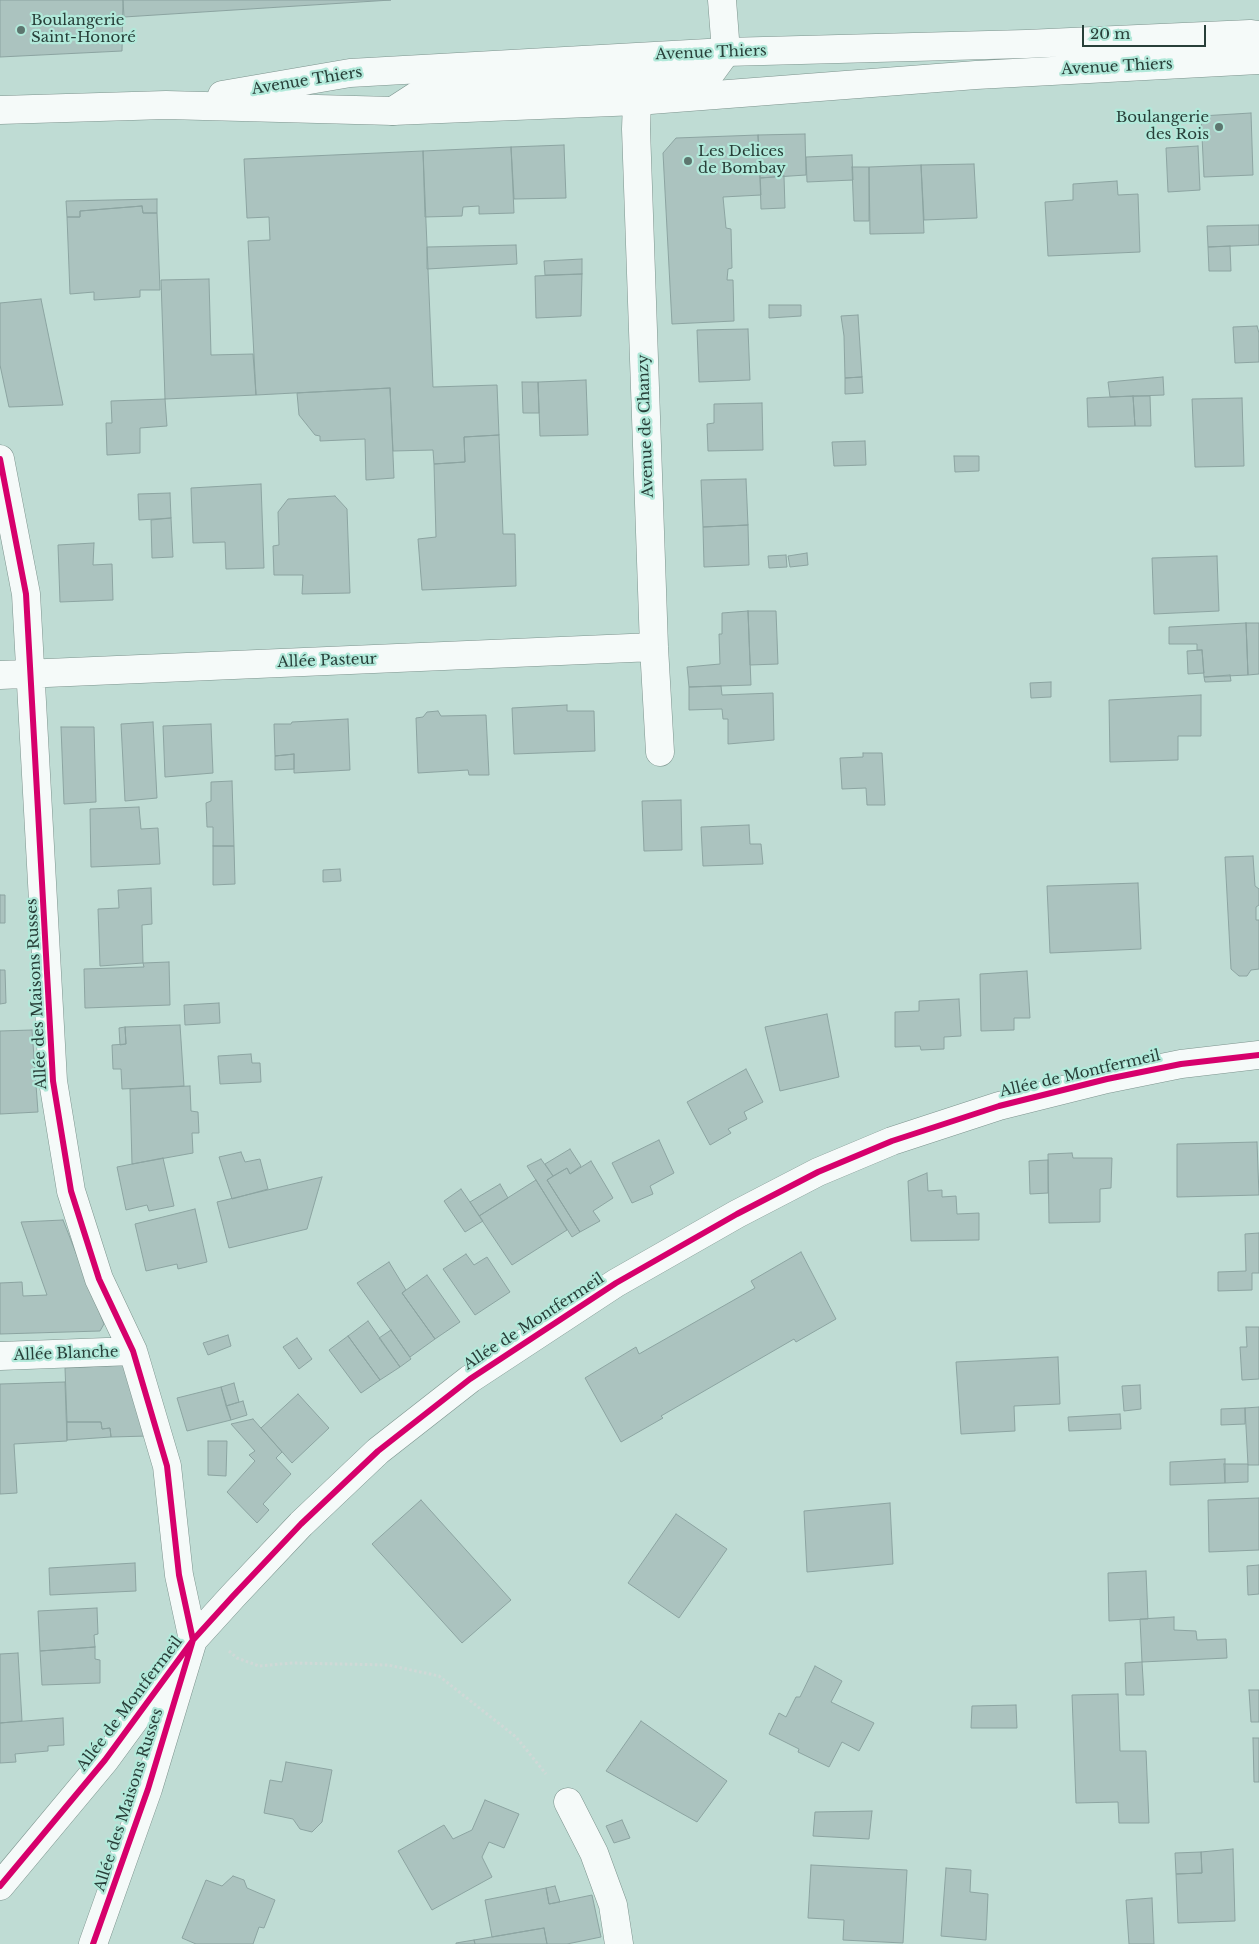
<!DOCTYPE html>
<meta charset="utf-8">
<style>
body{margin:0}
#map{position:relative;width:1259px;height:1944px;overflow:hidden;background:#bfdcd4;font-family:"Libre Baskerville",serif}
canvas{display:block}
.scale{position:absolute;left:1082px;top:25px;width:124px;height:22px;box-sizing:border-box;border:2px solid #283f39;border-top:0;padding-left:6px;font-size:15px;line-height:18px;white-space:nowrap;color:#283f39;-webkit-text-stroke:4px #b2e9da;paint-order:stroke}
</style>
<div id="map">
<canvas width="1259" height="1944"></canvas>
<div class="scale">20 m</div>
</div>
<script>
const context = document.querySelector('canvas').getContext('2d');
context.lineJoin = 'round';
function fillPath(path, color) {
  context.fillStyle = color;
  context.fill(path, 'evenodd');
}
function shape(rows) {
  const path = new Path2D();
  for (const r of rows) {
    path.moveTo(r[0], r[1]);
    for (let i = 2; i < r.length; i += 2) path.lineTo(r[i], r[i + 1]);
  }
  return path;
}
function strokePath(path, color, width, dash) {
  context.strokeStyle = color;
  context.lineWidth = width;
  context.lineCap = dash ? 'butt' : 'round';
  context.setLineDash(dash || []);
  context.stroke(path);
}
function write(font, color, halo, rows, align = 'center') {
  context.font = font + ' "Libre Baskerville",serif';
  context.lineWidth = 4.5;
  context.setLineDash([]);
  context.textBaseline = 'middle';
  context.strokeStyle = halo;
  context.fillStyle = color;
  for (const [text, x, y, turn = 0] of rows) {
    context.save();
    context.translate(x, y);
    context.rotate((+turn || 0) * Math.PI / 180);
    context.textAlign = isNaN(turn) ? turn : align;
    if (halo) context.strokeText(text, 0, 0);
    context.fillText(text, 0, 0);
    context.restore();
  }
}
const building = shape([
 [0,0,123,0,122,51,0,57,0,0],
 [123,0,391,0,124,17,123,0],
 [1251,113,1253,175,1204,177,1201,116,1251,113],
 [805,134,806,175,760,178,758,135,805,134],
 [758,135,761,195,723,197,726,228,731,229,732,268,728,269,727,280,733,280,734,321,672,324,663,153,676,138,758,135],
 [564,145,566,198,514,199,511,147,564,145],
 [1198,146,1200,190,1168,192,1166,148,1198,146],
 [511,147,514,213,479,214,479,206,463,207,462,216,425,217,423,151,511,147],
 [423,151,433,387,497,385,499,435,464,437,465,462,434,464,433,450,393,451,390,388,256,395,248,241,270,240,269,217,247,218,244,159,423,151],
 [852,155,853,180,807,182,806,157,852,155],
 [974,164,977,218,924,220,921,165,974,164],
 [921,165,924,233,870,234,869,167,921,165],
 [852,167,869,167,869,221,854,221,852,167],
 [784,176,785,208,761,209,760,178,784,176],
 [1117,181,1118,195,1138,194,1140,252,1048,256,1045,202,1073,200,1073,184,1117,181],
 [157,199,157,213,143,213,142,206,80,211,80,217,67,217,66,201,157,199],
 [142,206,143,213,157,213,160,290,140,290,140,297,94,300,94,292,70,294,67,217,80,217,80,211,142,206],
 [1259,225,1259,245,1208,247,1207,226,1259,225],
 [516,245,517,264,427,269,427,247,516,245],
 [1230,246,1231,271,1209,271,1208,247,1230,246],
 [582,259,582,274,545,275,544,261,582,259],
 [582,274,581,316,536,318,535,276,582,274],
 [209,279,211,355,253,354,256,395,165,399,161,280,209,279],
 [41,299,63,405,9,407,0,365,0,303,41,299],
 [769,305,801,305,801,316,769,318,769,305],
 [858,315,862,377,845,378,844,336,841,316,858,315],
 [1257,326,1259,333,1259,362,1235,363,1233,327,1257,326],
 [748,329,750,380,699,382,697,330,748,329],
 [862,377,863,393,845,394,845,378,862,377],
 [1163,377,1164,395,1110,397,1108,382,1163,377],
 [586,380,588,435,540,436,538,382,586,380],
 [522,382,538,382,539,413,523,413,522,382],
 [390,388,394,478,366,480,365,439,320,441,320,436,315,435,299,415,297,393,390,388],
 [1133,396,1150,396,1151,426,1135,426,1133,396],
 [1133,396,1135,426,1088,427,1087,398,1133,396],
 [1242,398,1244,466,1195,467,1192,399,1242,398],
 [165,399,167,426,140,428,140,453,107,455,106,423,112,423,111,401,165,399],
 [762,403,763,450,708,451,707,424,714,423,714,404,762,403],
 [499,435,503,534,515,534,516,586,422,590,418,539,436,537,434,464,465,462,464,437,499,435],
 [865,441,866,465,834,466,832,442,865,441],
 [954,456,979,456,979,471,955,472,954,456],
 [746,479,748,525,703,527,701,480,746,479],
 [261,484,264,568,226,569,225,542,193,543,191,488,261,484],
 [170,493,171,518,139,520,138,494,170,493],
 [335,496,347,509,350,593,302,594,303,575,274,575,273,546,279,545,278,512,288,499,335,496],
 [171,518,173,557,152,558,151,520,171,518],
 [748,525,749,565,704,567,703,527,748,525],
 [94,543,93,565,112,564,113,600,60,602,58,545,94,543],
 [807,553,808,565,790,567,788,556,807,553],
 [786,555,787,567,769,568,768,556,786,555],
 [1217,556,1219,611,1154,614,1152,558,1217,556],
 [748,611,751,685,689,687,687,667,720,664,719,634,722,634,722,613,748,611],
 [748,611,776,611,778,664,750,665,748,611],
 [1246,623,1248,675,1204,677,1202,650,1197,650,1197,644,1169,644,1169,627,1246,623],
 [1246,623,1259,623,1259,674,1248,675,1246,623],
 [1202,650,1204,673,1188,674,1187,651,1202,650],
 [1230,675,1231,681,1205,682,1204,677,1230,675],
 [1051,682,1051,697,1031,698,1030,683,1051,682],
 [721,686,722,695,773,693,774,740,728,744,728,719,723,719,722,709,689,710,689,687,721,686],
 [1201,695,1201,736,1178,736,1178,760,1110,762,1109,700,1201,695],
 [567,705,567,711,594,711,595,751,514,754,512,708,567,705],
 [438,711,441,716,486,715,489,775,469,775,468,770,418,773,416,718,423,717,427,712,438,711],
 [348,719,350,770,294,773,294,754,275,756,274,724,291,724,292,722,348,719],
 [153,722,157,798,125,801,121,724,153,722],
 [211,724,213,773,165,777,163,726,211,724],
 [61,727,94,727,96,802,64,804,61,727],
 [863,753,882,753,885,805,867,805,866,788,842,789,840,758,863,757,863,753],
 [294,754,294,769,275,770,275,756,294,754],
 [232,781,234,846,213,846,213,827,207,827,206,803,211,801,211,782,232,781],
 [681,800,682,850,644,851,642,801,681,800],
 [139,807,141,829,158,828,160,864,91,867,90,809,139,807],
 [749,825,750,844,761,844,763,864,703,866,701,827,749,825],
 [213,846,234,846,235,884,213,885,213,846],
 [1253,856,1255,886,1259,889,1259,905,1256,907,1256,920,1259,920,1259,969,1251,970,1247,976,1239,976,1231,969,1225,857,1253,856],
 [340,869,341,881,323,882,323,870,340,869],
 [1138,883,1141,949,1050,953,1047,886,1138,883],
 [151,888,152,924,142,925,143,963,100,966,98,909,119,908,118,890,151,888],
 [0,895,5,895,5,923,0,923,0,895],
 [169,962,170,1005,85,1008,84,969,144,967,143,963,169,962],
 [0,970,5,970,6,1003,0,1004,0,970],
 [1027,971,1030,1018,1014,1018,1014,1030,981,1031,980,974,1027,971],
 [959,999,961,1036,944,1037,944,1049,921,1050,920,1046,895,1047,895,1012,919,1011,919,1001,959,999],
 [219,1003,220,1023,185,1025,184,1005,219,1003],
 [827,1014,839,1077,780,1091,765,1027,827,1014],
 [180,1025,184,1086,122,1089,121,1069,113,1069,112,1045,126,1044,125,1027,180,1025],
 [125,1027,126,1044,120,1045,119,1028,125,1027],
 [32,1030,38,1112,0,1114,0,1031,32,1030],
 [251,1054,252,1063,260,1063,261,1082,220,1084,218,1056,251,1054],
 [746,1069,763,1102,744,1112,747,1119,728,1129,731,1133,710,1145,687,1102,746,1069],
 [190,1086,191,1111,198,1112,199,1133,192,1133,193,1153,132,1164,130,1089,190,1086],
 [659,1140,674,1173,650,1186,653,1194,632,1203,612,1163,659,1140],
 [1257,1142,1259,1195,1177,1197,1177,1144,1257,1142],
 [570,1149,581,1166,570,1174,567,1168,553,1176,545,1164,570,1149],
 [241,1152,245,1162,260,1159,268,1189,232,1199,219,1157,241,1152],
 [1072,1153,1073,1158,1112,1158,1111,1188,1100,1189,1100,1222,1049,1223,1048,1154,1072,1153],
 [163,1158,174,1206,149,1211,147,1205,126,1210,117,1167,163,1158],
 [541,1159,553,1176,547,1180,580,1232,572,1237,527,1166,541,1159],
 [1048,1160,1048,1193,1030,1194,1029,1161,1048,1160],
 [591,1161,613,1198,593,1211,600,1221,580,1232,547,1180,567,1168,570,1174,591,1161],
 [927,1173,928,1191,942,1190,942,1197,956,1196,957,1214,979,1213,979,1240,911,1241,908,1181,927,1173],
 [322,1177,307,1229,229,1248,217,1202,322,1177],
 [536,1180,567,1230,512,1265,479,1216,536,1180],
 [500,1184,508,1198,479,1216,470,1202,500,1184],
 [461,1189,483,1221,465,1232,444,1201,461,1189],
 [195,1209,207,1262,178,1269,177,1264,146,1271,135,1224,195,1209],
 [63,1220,104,1324,100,1331,0,1334,0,1283,22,1282,23,1296,47,1295,21,1222,63,1220],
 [1259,1233,1259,1273,1252,1273,1252,1290,1218,1291,1218,1272,1246,1271,1245,1234,1259,1233],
 [801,1252,836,1319,796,1342,794,1339,661,1416,663,1418,621,1442,585,1378,636,1347,639,1354,755,1288,751,1281,801,1252],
 [466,1254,474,1265,487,1257,510,1292,475,1315,443,1269,466,1254],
 [389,1262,406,1290,402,1293,435,1339,410,1357,357,1283,389,1262],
 [427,1275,460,1322,435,1339,402,1293,427,1275],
 [368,1321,400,1367,380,1380,348,1336,368,1321],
 [1246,1327,1259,1327,1259,1379,1242,1380,1240,1347,1247,1347,1246,1327],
 [391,1330,411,1359,400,1367,379,1338,391,1330],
 [228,1335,231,1346,208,1355,203,1343,228,1335],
 [348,1336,380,1380,361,1393,329,1350,348,1336],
 [297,1338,312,1359,299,1369,283,1347,297,1338],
 [1058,1357,1060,1404,1014,1406,1015,1431,961,1434,956,1362,1058,1357],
 [123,1365,148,1436,111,1437,110,1428,102,1429,101,1422,67,1422,65,1368,123,1365],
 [65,1382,67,1441,14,1444,17,1493,0,1494,0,1384,65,1382],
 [234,1383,239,1402,226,1406,221,1387,234,1383],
 [1140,1385,1141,1409,1124,1411,1122,1386,1140,1385],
 [221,1387,231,1420,187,1431,177,1398,221,1387],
 [298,1394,329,1428,292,1463,261,1428,298,1394],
 [243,1401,247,1415,231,1420,226,1406,243,1401],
 [1259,1407,1259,1465,1248,1465,1245,1408,1259,1407],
 [1245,1408,1245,1424,1221,1425,1221,1409,1245,1408],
 [1120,1414,1121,1429,1069,1431,1068,1417,1120,1414],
 [253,1419,282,1452,276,1458,291,1474,263,1504,269,1510,257,1523,227,1492,255,1461,249,1455,255,1451,231,1424,253,1419],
 [67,1422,101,1422,102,1429,110,1428,111,1437,67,1440,67,1422],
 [208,1441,227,1441,226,1476,208,1475,208,1441],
 [1225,1459,1225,1483,1170,1485,1170,1462,1225,1459],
 [1224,1464,1248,1464,1248,1482,1225,1483,1224,1464],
 [1259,1498,1259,1550,1209,1552,1208,1500,1259,1498],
 [421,1500,511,1600,462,1643,372,1544,421,1500],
 [890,1503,893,1564,807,1572,804,1511,890,1503],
 [676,1514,727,1549,679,1618,628,1583,676,1514],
 [135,1563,136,1591,50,1595,49,1568,135,1563],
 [1259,1565,1259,1594,1248,1595,1247,1566,1259,1565],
 [1146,1571,1148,1619,1109,1621,1108,1573,1146,1571],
 [97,1608,98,1634,94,1635,95,1647,40,1651,38,1611,97,1608],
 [1174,1617,1174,1630,1196,1631,1197,1640,1226,1639,1227,1658,1142,1662,1140,1619,1174,1617],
 [95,1647,95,1659,100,1660,100,1683,42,1685,40,1651,95,1647],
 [18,1653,22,1721,0,1723,0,1654,18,1653],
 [1142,1662,1144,1695,1126,1695,1125,1663,1142,1662],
 [815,1666,842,1681,831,1702,874,1723,859,1751,842,1742,829,1767,798,1752,799,1749,769,1734,779,1713,786,1717,796,1697,800,1697,815,1666],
 [1249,1690,1259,1690,1259,1722,1251,1722,1249,1690],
 [1118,1694,1120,1751,1146,1751,1149,1823,1119,1823,1118,1802,1076,1803,1072,1695,1118,1694],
 [1016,1705,1017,1728,971,1728,972,1706,1016,1705],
 [63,1718,64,1745,48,1746,48,1751,15,1754,16,1762,0,1763,0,1723,63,1718],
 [641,1721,727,1781,697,1822,606,1771,641,1721],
 [1253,1738,1259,1738,1259,1782,1254,1782,1253,1738],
 [286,1762,332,1770,322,1822,312,1832,300,1829,293,1819,264,1813,270,1780,282,1782,286,1762],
 [485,1800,519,1814,504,1848,489,1842,482,1857,492,1877,432,1910,398,1851,444,1825,453,1839,472,1830,485,1800],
 [872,1811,869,1839,813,1836,815,1812,872,1811],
 [622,1820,630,1838,614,1843,606,1826,622,1820],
 [1233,1849,1235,1921,1178,1923,1176,1874,1202,1873,1201,1852,1233,1849],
 [1201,1852,1202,1873,1176,1874,1175,1853,1201,1852],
 [811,1865,907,1870,903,1943,843,1940,844,1920,808,1918,811,1865],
 [946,1868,971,1870,970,1892,988,1894,986,1940,941,1936,946,1868],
 [233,1876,244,1880,247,1888,275,1900,264,1928,259,1927,253,1944,196,1944,182,1938,206,1880,222,1886,233,1876],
 [555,1886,560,1902,549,1904,546,1888,555,1886],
 [546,1888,549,1904,592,1895,601,1937,567,1944,547,1944,544,1928,492,1937,485,1900,546,1888],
 [1152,1898,1154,1944,1129,1944,1126,1900,1152,1898],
 [544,1928,547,1944,475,1944,474,1940,544,1928],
 [474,1940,475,1944,456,1944,456,1943,474,1940]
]);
fillPath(building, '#abc3bf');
strokePath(building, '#8ca4a1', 1);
const minor = shape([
 [637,101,636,129,654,647,660,752],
 [393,111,430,87,710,74,726,52,722,0],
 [0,459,26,594,53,1081,71,1191,99,1279,133,1351,167,1466,179,1575,193,1640,148,1789,93,1944],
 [0,675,654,647],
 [0,1356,133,1351],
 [568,1802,594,1853,613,1905,619,1944],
 [0,1886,105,1760,193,1640,233,1596,301,1524,378,1451,470,1379,616,1283,737,1214,818,1172,892,1141,999,1106,1107,1079,1181,1064,1259,1055]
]);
const secondary = shape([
 [222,95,350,73,726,52,1026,44,1250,34,1259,35],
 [0,110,166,105,393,111,637,101,976,75,1259,60]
]);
strokePath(minor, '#7c938d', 29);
strokePath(secondary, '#7c938d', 29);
strokePath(shape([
 [229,1651,237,1658,259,1666,292,1663,388,1665,439,1676,516,1737,546,1774]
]), '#d0d9d7', 3, [2.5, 2.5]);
strokePath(minor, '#f5faf9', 28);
strokePath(secondary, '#f5faf9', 28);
strokePath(shape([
 [0,459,26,594,53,1081,71,1191,99,1279,133,1351,167,1466,179,1575,193,1640,148,1789,93,1944],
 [0,1886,105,1760,193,1640,233,1596,301,1524,378,1451,470,1379,616,1283,737,1214,818,1172,892,1141,999,1106,1107,1079,1181,1064,1259,1055]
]), '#d6006c', 6);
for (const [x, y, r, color] of [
 [21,30,5,"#5d766f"],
 [1219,127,5,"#5d766f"],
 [688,161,5,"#5d766f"]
]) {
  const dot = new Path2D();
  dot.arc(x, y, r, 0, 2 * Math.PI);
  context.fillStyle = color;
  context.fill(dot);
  strokePath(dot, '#b2e9da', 2);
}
write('15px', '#283f39', '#b2e9da', [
 ["Boulangerie",31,21],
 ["Saint-Honoré",31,38],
 ["Boulangerie",1209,118,"right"],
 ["des Rois",1209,135,"right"],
 ["Les Delices",698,152],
 ["de Bombay",698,169]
], 'left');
write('15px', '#283f39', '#b2e9da', [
 ["Avenue Thiers",711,53,-2],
 ["Avenue Thiers",1117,67,-3],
 ["Avenue Thiers",307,81,-9],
 ["Avenue de Chanzy",646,426,-92],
 ["Allée Pasteur",327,661,-2],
 ["Allée des Maisons Russes",37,994,-93],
 ["Allée de Montfermeil",1080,1074,-13],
 ["Allée de Montfermeil",534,1322,-33],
 ["Allée Blanche",66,1354,-2],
 ["Allée de Montfermeil",130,1704,-53],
 ["Allée des Maisons Russes",129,1800,-72]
]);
</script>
